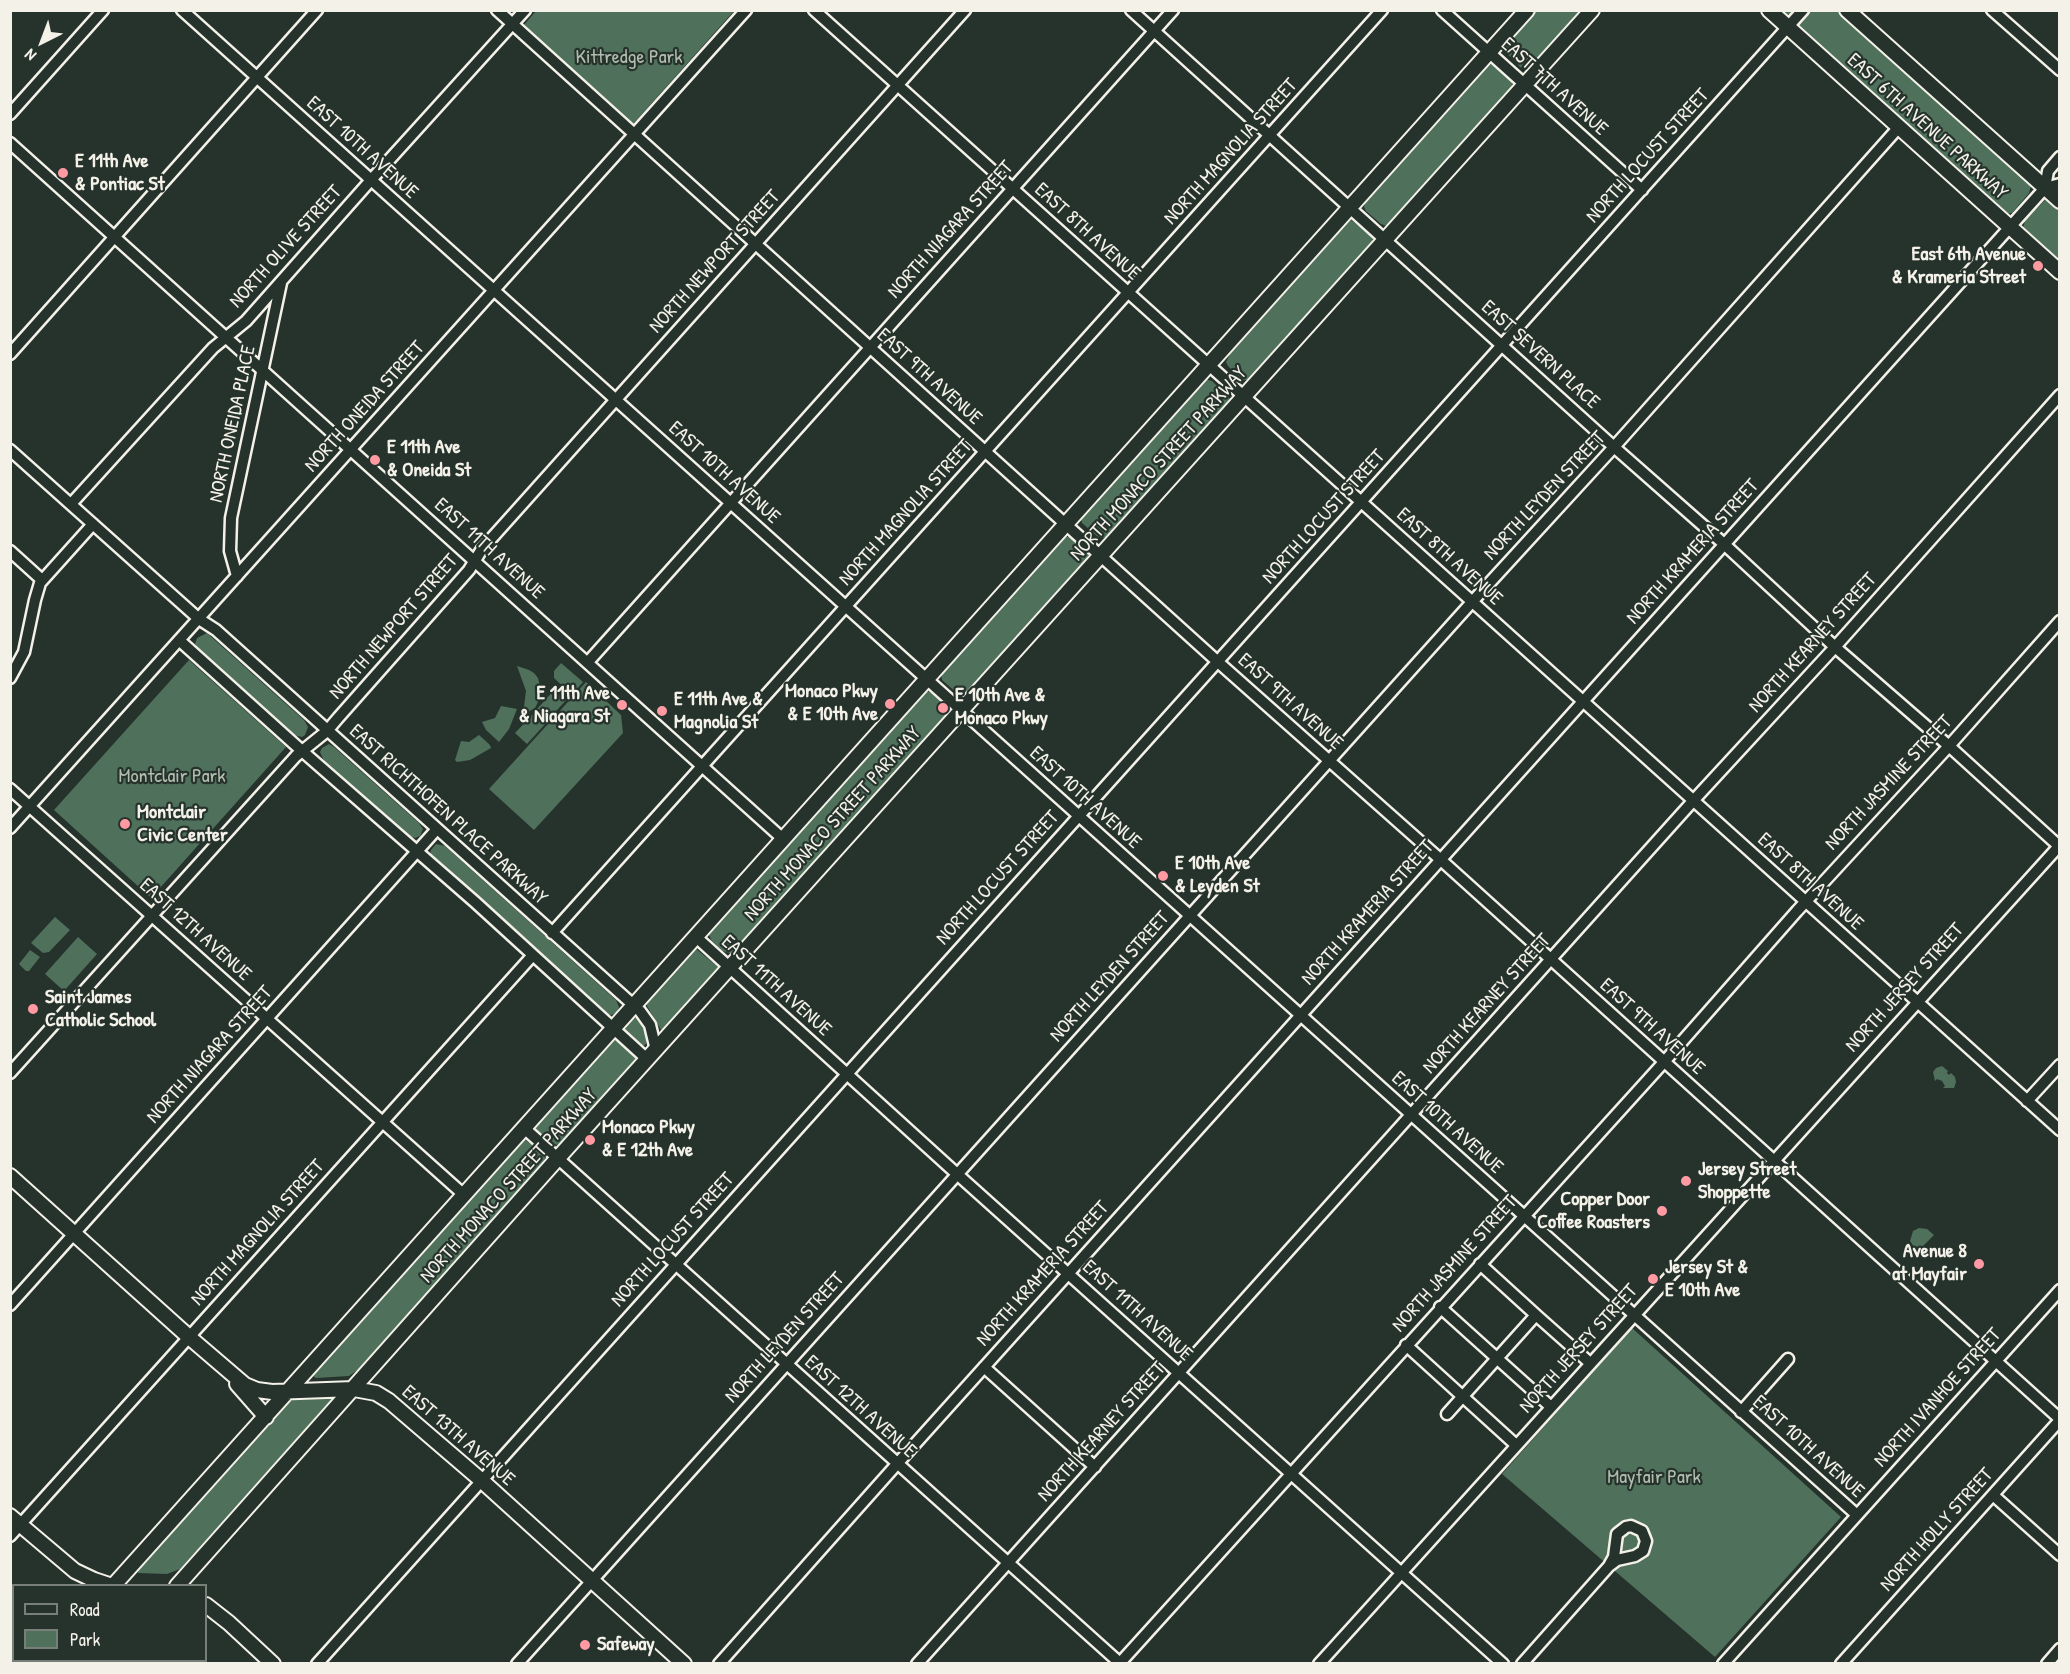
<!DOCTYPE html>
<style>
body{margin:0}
#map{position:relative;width:2070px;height:1674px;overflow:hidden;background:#26332d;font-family:"Patrick Hand",sans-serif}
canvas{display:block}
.frame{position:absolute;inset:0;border:12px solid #f4f1e8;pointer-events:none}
.legend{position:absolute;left:12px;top:1584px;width:195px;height:78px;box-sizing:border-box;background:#26332d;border:2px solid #787f78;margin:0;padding:8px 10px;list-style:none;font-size:18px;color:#f4f1e8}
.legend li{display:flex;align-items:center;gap:12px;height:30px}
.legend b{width:30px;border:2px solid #787f78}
.north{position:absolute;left:12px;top:12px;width:60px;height:60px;-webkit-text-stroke:4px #26332d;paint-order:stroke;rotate:222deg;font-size:16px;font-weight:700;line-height:24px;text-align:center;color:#f4f1e8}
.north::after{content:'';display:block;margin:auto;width:21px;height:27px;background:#f4f1e8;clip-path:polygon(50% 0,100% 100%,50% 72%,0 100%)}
</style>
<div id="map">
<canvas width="2070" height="1674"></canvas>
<div class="frame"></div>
<ul class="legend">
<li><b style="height:8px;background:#26332d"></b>Road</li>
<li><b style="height:16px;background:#4f705a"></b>Park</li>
</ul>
<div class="north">N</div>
</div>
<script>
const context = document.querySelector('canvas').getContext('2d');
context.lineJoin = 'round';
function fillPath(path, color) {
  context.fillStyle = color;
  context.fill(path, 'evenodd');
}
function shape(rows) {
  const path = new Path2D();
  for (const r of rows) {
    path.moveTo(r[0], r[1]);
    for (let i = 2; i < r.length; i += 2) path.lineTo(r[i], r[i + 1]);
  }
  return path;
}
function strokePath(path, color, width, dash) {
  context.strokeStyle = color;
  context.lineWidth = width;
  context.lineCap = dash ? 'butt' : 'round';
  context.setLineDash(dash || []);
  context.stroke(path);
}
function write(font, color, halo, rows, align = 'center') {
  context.font = font + ' "Patrick Hand",sans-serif';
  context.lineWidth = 4.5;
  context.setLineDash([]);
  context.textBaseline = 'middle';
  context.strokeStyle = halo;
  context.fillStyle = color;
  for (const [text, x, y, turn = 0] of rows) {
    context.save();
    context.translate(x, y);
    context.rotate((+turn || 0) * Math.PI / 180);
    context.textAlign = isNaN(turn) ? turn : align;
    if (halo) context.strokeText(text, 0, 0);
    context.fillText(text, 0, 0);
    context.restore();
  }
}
fillPath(shape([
 [536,11,536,10,734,11,633,124,523,26],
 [1536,11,1583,11,1527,69,1520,67,1503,49,1504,46],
 [1778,11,1839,11,2029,183,2031,186,2029,193,2012,213,2005,214],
 [1489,64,1495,65,1512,80,1513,88,1391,224,1387,226,1381,224,1366,211,1364,207,1366,200],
 [2046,199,2051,200,2059,207,2059,261,2023,228,2025,221],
 [1351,220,1371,235,1373,238,1371,247,1250,380,1242,380,1228,366,1226,362,1230,354,1345,224],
 [1205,379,1212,381,1232,401,1230,404,1107,537,1102,538,1098,537,1082,523,1081,519,1083,515],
 [1063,536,1072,538,1082,547,1088,554,1088,561,968,695,958,694,942,680,941,672],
 [207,633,304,720,308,727,305,735,302,737,294,735,199,649,195,644,197,638],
 [189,660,286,747,151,898,54,810],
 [561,663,583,682,572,695,554,678,554,671],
 [517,666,529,670,534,673,538,678,541,690,538,702,535,708,523,715,526,691],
 [586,682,621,715,623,733,534,830,489,789],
 [556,688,568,698,548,720,537,709],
 [926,691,933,693,948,708,950,712,948,717,737,951,732,954,723,951,711,940,708,932,922,692],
 [501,706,517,709,509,729,499,742,486,730,482,722,495,718],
 [535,712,547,722,527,744,515,733],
 [479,735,490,745,491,748,470,760,457,762,455,760,461,741,469,742],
 [329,744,334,747,419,823,423,829,420,836,415,838,408,836,324,761,320,752,322,748],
 [436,844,445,846,616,1000,619,1007,617,1012,612,1015,605,1014,433,859,430,854,431,850],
 [55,917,70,930,49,952,43,953,31,943],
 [78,937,97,954,64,991,45,974],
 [695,948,718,967,718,971,668,1028,661,1030,647,1006,648,998],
 [30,950,40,957,29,971,26,971,19,964],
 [632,1017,636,1018,641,1024,647,1036,646,1044,642,1047,623,1030,623,1027],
 [614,1040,618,1041,637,1060,637,1063,566,1140,557,1145,549,1142,536,1131,535,1123,611,1041],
 [1942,1066,1948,1071,1947,1073,1949,1075,1951,1073,1955,1077,1956,1082,1954,1088,1943,1088,1945,1086,1942,1081,1937,1079,1935,1081,1933,1072,1936,1068],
 [524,1139,544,1154,545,1158,542,1168,359,1369,349,1376,316,1378,313,1376,312,1371,520,1140],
 [1919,1228,1927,1229,1934,1235,1917,1252,1910,1241,1913,1231],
 [1632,1328,1841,1517,1715,1657,1502,1474],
 [331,1396,331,1400,180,1569,167,1574,138,1573,137,1567,288,1398]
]), '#4f705a');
const minor = shape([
 [182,10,1857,1515],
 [497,10,1218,662,1441,860,2060,1419],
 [814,10,2060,1130],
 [1131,10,1614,447,1724,544,1835,647,1949,746,2060,847],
 [1442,10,1642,190],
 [1992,10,2060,70],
 [10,114,103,10],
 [10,143,783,839],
 [2045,188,2048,171,2060,157],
 [10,354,317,10],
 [10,450,199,619,216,630,640,1011,650,1025,656,1050],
 [71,504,213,348,246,321,371,180,525,10],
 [10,551,42,580],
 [237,576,230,551,231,518,281,283],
 [179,640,301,750,475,902,648,1060],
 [588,662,1173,10],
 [10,678,24,652,35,600,40,583,93,524],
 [10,789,463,1194],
 [10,828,746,10],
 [552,933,1382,10],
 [695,936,957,1174,1503,1664],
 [10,1073,296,756,327,731,338,718,469,570,482,549,965,10],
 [2027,1101,2060,1065],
 [523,1127,1121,1664],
 [1480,1264,1536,1315],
 [10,1305,437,829],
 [1440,1307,1551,1407],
 [1406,1345,1516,1445],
 [984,1367,1095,1467],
 [1741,1412,1788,1359],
 [1447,1414,1536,1315,1590,1363],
 [1993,1495,2060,1555],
 [10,1536,533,955],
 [317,1664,1803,10],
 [517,1664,1472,602,1614,447,1899,127],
 [719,1664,897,1464,2045,188,2060,184],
 [917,1664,1693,801,1835,647,2060,395],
 [1119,1664,1664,1062,1797,911,1949,746,2060,621],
 [1319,1664,2060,845],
 [1522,1664,1609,1566,1617,1560,1635,1556,1643,1551,1646,1541,1642,1531,1631,1526,1626,1527,1617,1534,1614,1557,1609,1566],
 [1723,1664,2060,1290],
 [1841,1664,2060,1420],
 [2047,1664,2060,1649]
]);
const major = shape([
 [1769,10,2060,272],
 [1847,10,2060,201],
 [10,1176,189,1337,245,1385,257,1390,272,1392,354,1389,376,1393,389,1401,481,1480,684,1664],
 [237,1384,266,1417],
 [10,1516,75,1571,94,1580,112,1586],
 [113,1586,1527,10],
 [177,1586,558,1158,1592,10],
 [206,1605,229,1623,273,1664],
 [43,1664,46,1660],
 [107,1664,109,1660]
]);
strokePath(minor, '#f4f1e8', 15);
strokePath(major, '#f4f1e8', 18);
strokePath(minor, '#26332d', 10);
strokePath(major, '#26332d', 14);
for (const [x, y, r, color] of [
 [63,173,6,"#ff9aa2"],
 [2038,266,6,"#ff9aa2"],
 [375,460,6,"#ff9aa2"],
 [890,704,6,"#ff9aa2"],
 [622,705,6,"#ff9aa2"],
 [943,708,6,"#ff9aa2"],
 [662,711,6,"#ff9aa2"],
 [125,824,6,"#ff9aa2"],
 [1163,876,6,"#ff9aa2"],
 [33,1009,6,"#ff9aa2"],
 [590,1140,6,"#ff9aa2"],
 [1686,1181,6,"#ff9aa2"],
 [1662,1211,6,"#ff9aa2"],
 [1979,1264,6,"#ff9aa2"],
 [1653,1279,6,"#ff9aa2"],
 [585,1645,6,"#ff9aa2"]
]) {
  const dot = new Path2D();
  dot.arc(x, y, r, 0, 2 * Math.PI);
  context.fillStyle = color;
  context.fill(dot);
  strokePath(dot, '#26332d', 2);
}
write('20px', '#b2bdaf', '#26332d', [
 ["Kittredge Park",629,58],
 ["Montclair Park",172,777],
 ["Mayfair Park",1654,1478]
]);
write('20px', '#f4f1e8', '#26332d', [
 ["EAST 7TH AVENUE",1554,87,42],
 ["EAST 6TH AVENUE PARKWAY",1927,127,42],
 ["EAST 10TH AVENUE",362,148,42],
 ["NORTH MAGNOLIA STREET",1231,152,-48],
 ["NORTH LOCUST STREET",1648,156,-48],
 ["NORTH NIAGARA STREET",951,230,-48],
 ["EAST 8TH AVENUE",1087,232,42],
 ["NORTH OLIVE STREET",286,247,-48],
 ["NORTH NEWPORT STREET",715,262,-48],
 ["EAST SEVERN PLACE",1540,355,42],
 ["EAST 9TH AVENUE",929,377,42],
 ["NORTH ONEIDA STREET",365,407,-48],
 ["NORTH ONEIDA PLACE",233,424,-78],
 ["NORTH MONACO STREET PARKWAY",1159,464,-48],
 ["EAST 10TH AVENUE",724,473,42],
 ["NORTH LEYDEN STREET",1545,496,-47],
 ["NORTH MAGNOLIA STREET",906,513,-48],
 ["NORTH LOCUST STREET",1324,517,-48],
 ["EAST 11TH AVENUE",489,549,42],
 ["NORTH KRAMERIA STREET",1693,552,-48],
 ["EAST 8TH AVENUE",1449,557,42],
 ["NORTH NEWPORT STREET",394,627,-49],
 ["NORTH KEARNEY STREET",1813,643,-48],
 ["EAST 9TH AVENUE",1290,702,42],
 ["NORTH JASMINE STREET",1889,783,-47],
 ["EAST 10TH AVENUE",1085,798,42],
 ["EAST RICHTHOFEN PLACE PARKWAY",448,815,42],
 ["NORTH MONACO STREET PARKWAY",833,824,-48],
 ["NORTH LOCUST STREET",998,878,-48],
 ["EAST 8TH AVENUE",1810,882,42],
 ["NORTH KRAMERIA STREET",1368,913,-48],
 ["EAST 12TH AVENUE",195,930,42],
 ["NORTH LEYDEN STREET",1110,977,-48],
 ["EAST 11TH AVENUE",776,986,42],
 ["NORTH JERSEY STREET",1905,988,-48],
 ["NORTH KEARNEY STREET",1487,1004,-48],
 ["EAST 9TH AVENUE",1652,1027,42],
 ["NORTH NIAGARA STREET",210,1055,-48],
 ["EAST 10TH AVENUE",1447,1123,42],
 ["NORTH MONACO STREET PARKWAY",509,1186,-48],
 ["NORTH MAGNOLIA STREET",258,1233,-48],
 ["NORTH LOCUST STREET",673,1240,-48],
 ["NORTH JASMINE STREET",1455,1264,-48],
 ["NORTH KRAMERIA STREET",1043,1274,-48],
 ["EAST 11TH AVENUE",1137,1311,42],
 ["NORTH LEYDEN STREET",785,1338,-48],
 ["NORTH JERSEY STREET",1579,1349,-48],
 ["NORTH IVANHOE STREET",1938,1398,-48],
 ["EAST 12TH AVENUE",860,1407,42],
 ["NORTH KEARNEY STREET",1102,1432,-48],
 ["EAST 13TH AVENUE",458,1436,41],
 ["EAST 10TH AVENUE",1808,1447,42],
 ["NORTH HOLLY STREET",1937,1530,-48]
]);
write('bold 20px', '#f4f1e8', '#26332d', [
 ["E 11th Ave",75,162],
 ["& Pontiac St",75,185],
 ["East 6th Avenue",2026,255,"right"],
 ["& Krameria Street",2026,278,"right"],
 ["E 11th Ave",387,448],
 ["& Oneida St",387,471],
 ["Monaco Pkwy",878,692,"right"],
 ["& E 10th Ave",878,715,"right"],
 ["E 11th Ave",610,694,"right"],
 ["& Niagara St",610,717,"right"],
 ["E 10th Ave &",955,696],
 ["Monaco Pkwy",955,719],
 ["E 11th Ave &",674,700],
 ["Magnolia St",674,723],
 ["Montclair",137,813],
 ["Civic Center",137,836],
 ["E 10th Ave",1175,864],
 ["& Leyden St",1175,887],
 ["Saint James",45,998],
 ["Catholic School",45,1021],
 ["Monaco Pkwy",602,1128],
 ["& E 12th Ave",602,1151],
 ["Jersey Street",1698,1170],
 ["Shoppette",1698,1193],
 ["Copper Door",1650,1200,"right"],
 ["Coffee Roasters",1650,1223,"right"],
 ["Avenue 8",1967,1252,"right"],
 ["at Mayfair",1967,1275,"right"],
 ["Jersey St &",1665,1268],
 ["E 10th Ave",1665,1291],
 ["Safeway",597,1645]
], 'left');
</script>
